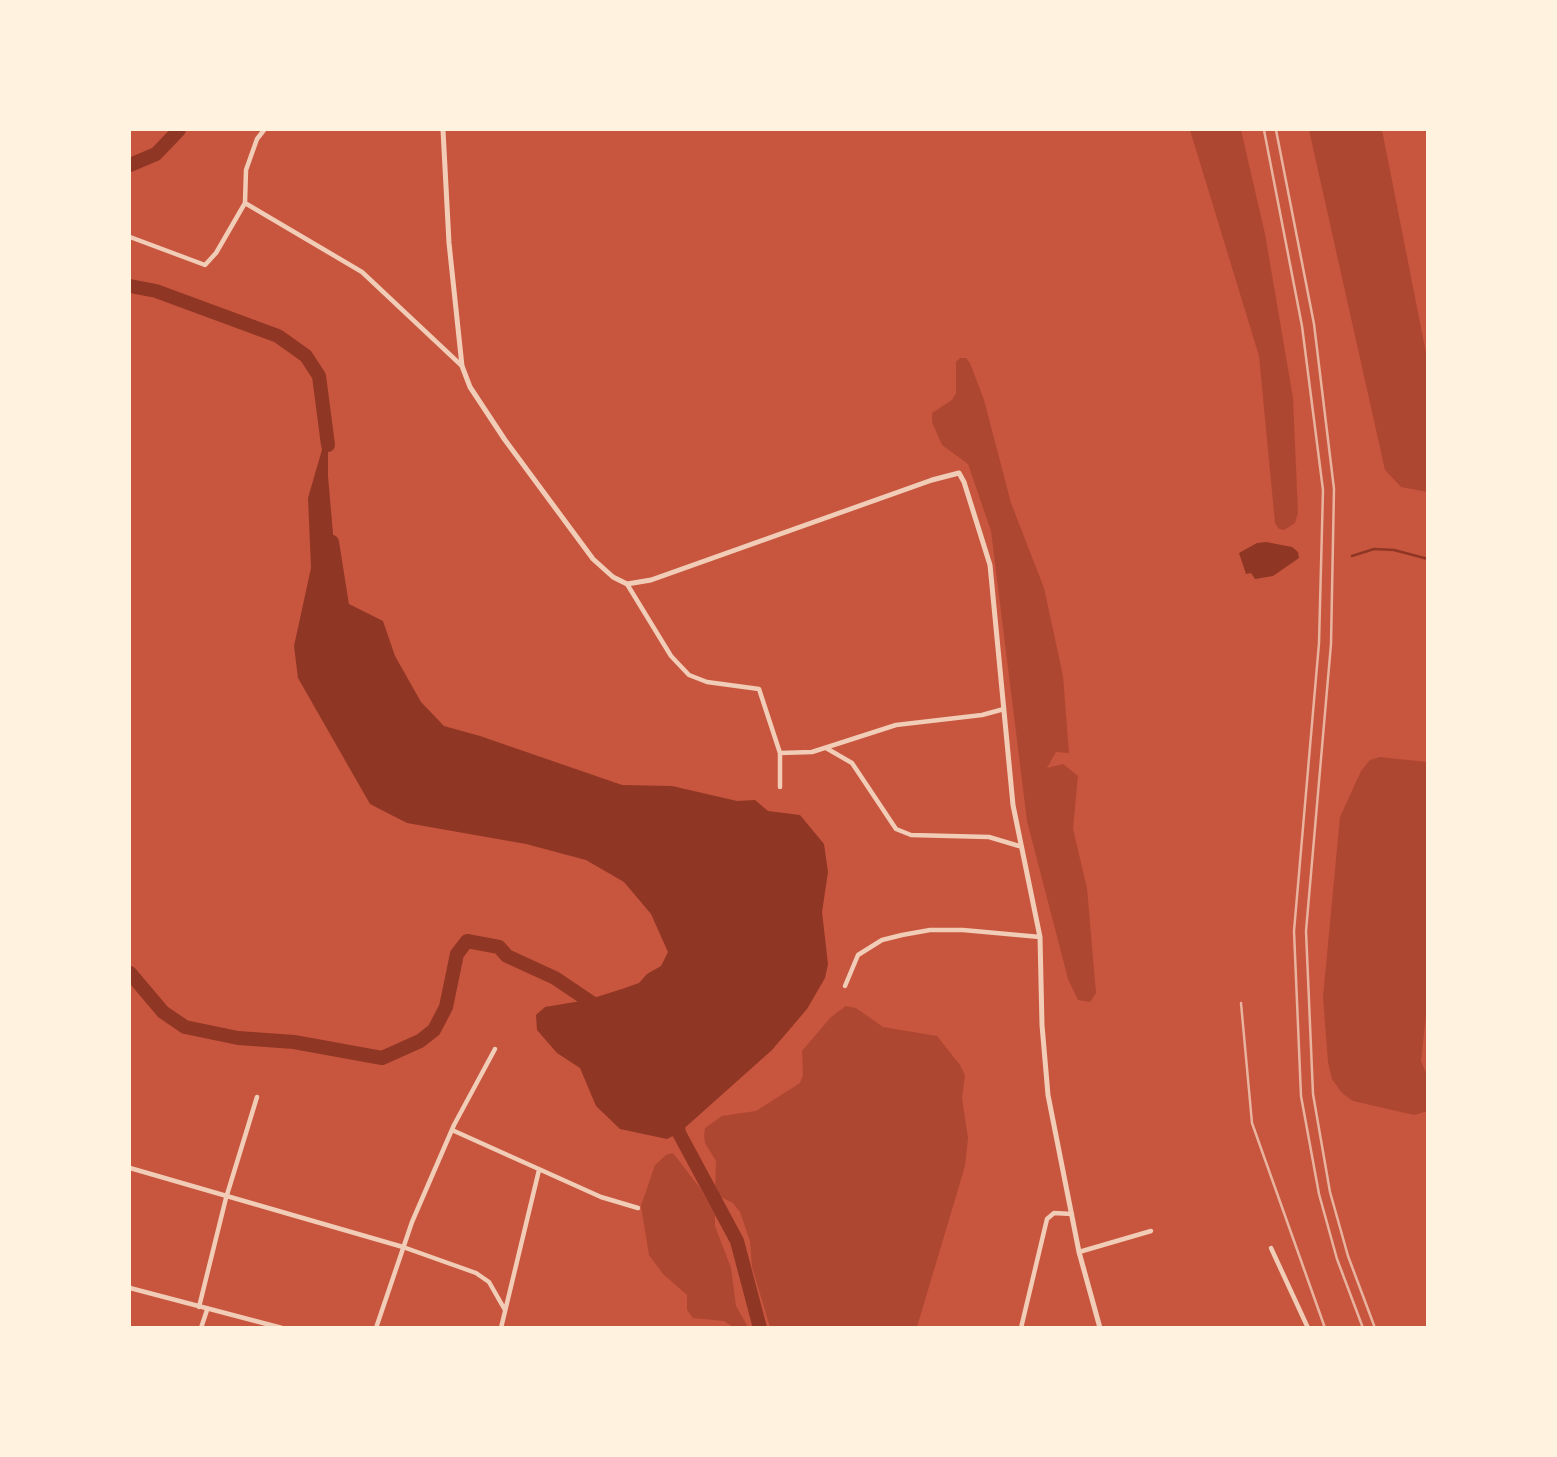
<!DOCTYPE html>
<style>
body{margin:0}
#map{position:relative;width:1557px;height:1457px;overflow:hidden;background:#c8553d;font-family:"Roboto Condensed",sans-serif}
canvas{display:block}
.frame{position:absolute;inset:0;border:131px solid #fff3e0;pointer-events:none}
</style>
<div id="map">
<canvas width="1557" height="1457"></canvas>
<div class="frame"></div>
</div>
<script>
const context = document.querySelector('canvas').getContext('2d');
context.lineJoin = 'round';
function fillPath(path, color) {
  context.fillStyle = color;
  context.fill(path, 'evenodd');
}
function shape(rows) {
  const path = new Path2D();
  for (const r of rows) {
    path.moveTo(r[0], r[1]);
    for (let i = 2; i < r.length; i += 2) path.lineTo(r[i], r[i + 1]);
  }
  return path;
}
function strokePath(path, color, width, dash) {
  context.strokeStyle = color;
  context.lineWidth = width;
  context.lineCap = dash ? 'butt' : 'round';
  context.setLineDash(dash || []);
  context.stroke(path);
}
fillPath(shape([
 [1190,130,1241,130,1265,234,1293,398,1298,513,1295,523,1284,530,1279,529,1275,523,1259,356],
 [1309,130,1382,130,1427,358,1427,492,1401,487,1385,470],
 [960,358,966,358,970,363,984,400,1011,503,1044,588,1063,676,1069,753,1056,752,1047,768,1063,764,1078,776,1073,829,1087,888,1096,993,1090,1002,1078,1000,1068,979,1027,821,991,531,968,464,942,445,932,422,932,413,952,400,956,393,956,362],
 [1380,757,1427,762,1428,997,1421,1061,1427,1075,1428,1111,1414,1115,1353,1101,1342,1093,1332,1079,1328,1062,1323,997,1340,817,1361,771,1370,760],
 [846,1006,856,1008,883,1027,937,1036,960,1065,965,1075,962,1098,968,1138,965,1166,917,1327,770,1327,752,1267,750,1241,740,1212,733,1203,715,1194,716,1161,705,1143,704,1135,705,1128,722,1116,756,1111,800,1083,803,1075,802,1051,831,1017],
 [673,1153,700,1188,715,1215,715,1226,731,1268,736,1306,748,1327,733,1327,724,1321,693,1318,687,1310,687,1295,663,1274,649,1255,641,1206,655,1165,666,1155]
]), '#ae4732');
fillPath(shape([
 [328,429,328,476,337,580,347,603,383,621,395,656,421,702,444,726,480,736,622,785,672,786,737,801,755,800,768,811,800,815,824,844,828,872,822,912,828,964,825,978,807,1009,772,1050,679,1133,667,1139,620,1129,596,1106,580,1068,557,1053,537,1030,536,1015,545,1007,587,1000,622,989,639,983,647,974,661,966,668,952,651,914,624,882,586,860,526,844,407,823,370,804,298,678,294,646,311,568,308,498],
 [1266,542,1292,547,1298,552,1299,558,1273,576,1255,579,1251,573,1246,574,1239,553,1257,543]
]), '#8f3625');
strokePath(shape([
 [1352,556,1374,549,1394,550,1428,559]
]), '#8f3625', 2.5);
strokePath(shape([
 [130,165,156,154,179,130],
 [130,286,156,291,278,336,306,356,319,376,328,445],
 [332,542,342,605],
 [130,973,163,1012,185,1027,238,1038,294,1042,382,1058,420,1041,434,1030,446,1007,457,954,467,941,499,947,507,956,555,978,601,1009],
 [676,1116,679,1133,737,1241,760,1328]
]), '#8f3625', 14);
strokePath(shape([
 [245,203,362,272,462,366],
 [130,237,205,265,216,253,245,203,246,170,257,139,264,130],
 [627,584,671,656,689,675,707,682,759,689,780,753,780,787],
 [826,748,852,763,896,829,911,835,989,837,1019,846],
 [780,753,812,752,896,725,982,715,1004,709],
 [845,986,858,955,882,940,902,935,930,930,963,930,1040,937],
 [452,1130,601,1197,638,1208],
 [130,1168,403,1247,476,1273,489,1282,505,1310],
 [1271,1248,1308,1328],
 [1079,1252,1151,1231],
 [130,1288,282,1328],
 [199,1307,226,1198,257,1097],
 [201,1328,207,1310],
 [376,1328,412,1222,454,1125,495,1049],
 [501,1328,539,1170],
 [1021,1328,1047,1219,1054,1213,1072,1214]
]), '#f1ccb7', 4.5);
strokePath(shape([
 [443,130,449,243,462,366,470,387,505,440,593,559,613,577,627,584,651,580,932,480,959,473,964,482,990,565,1013,805,1040,937,1042,1025,1048,1095,1079,1252,1100,1328]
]), '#f1ccb7', 5);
strokePath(shape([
 [1264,130,1302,326,1323,490,1319,643,1294,931,1301,1096,1319,1194,1337,1259,1363,1328],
 [1276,130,1314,324,1334,489,1331,644,1306,931,1313,1094,1330,1192,1348,1256,1375,1328],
 [1241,1003,1252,1123,1325,1328]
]), '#e9b49f', 2.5);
</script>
